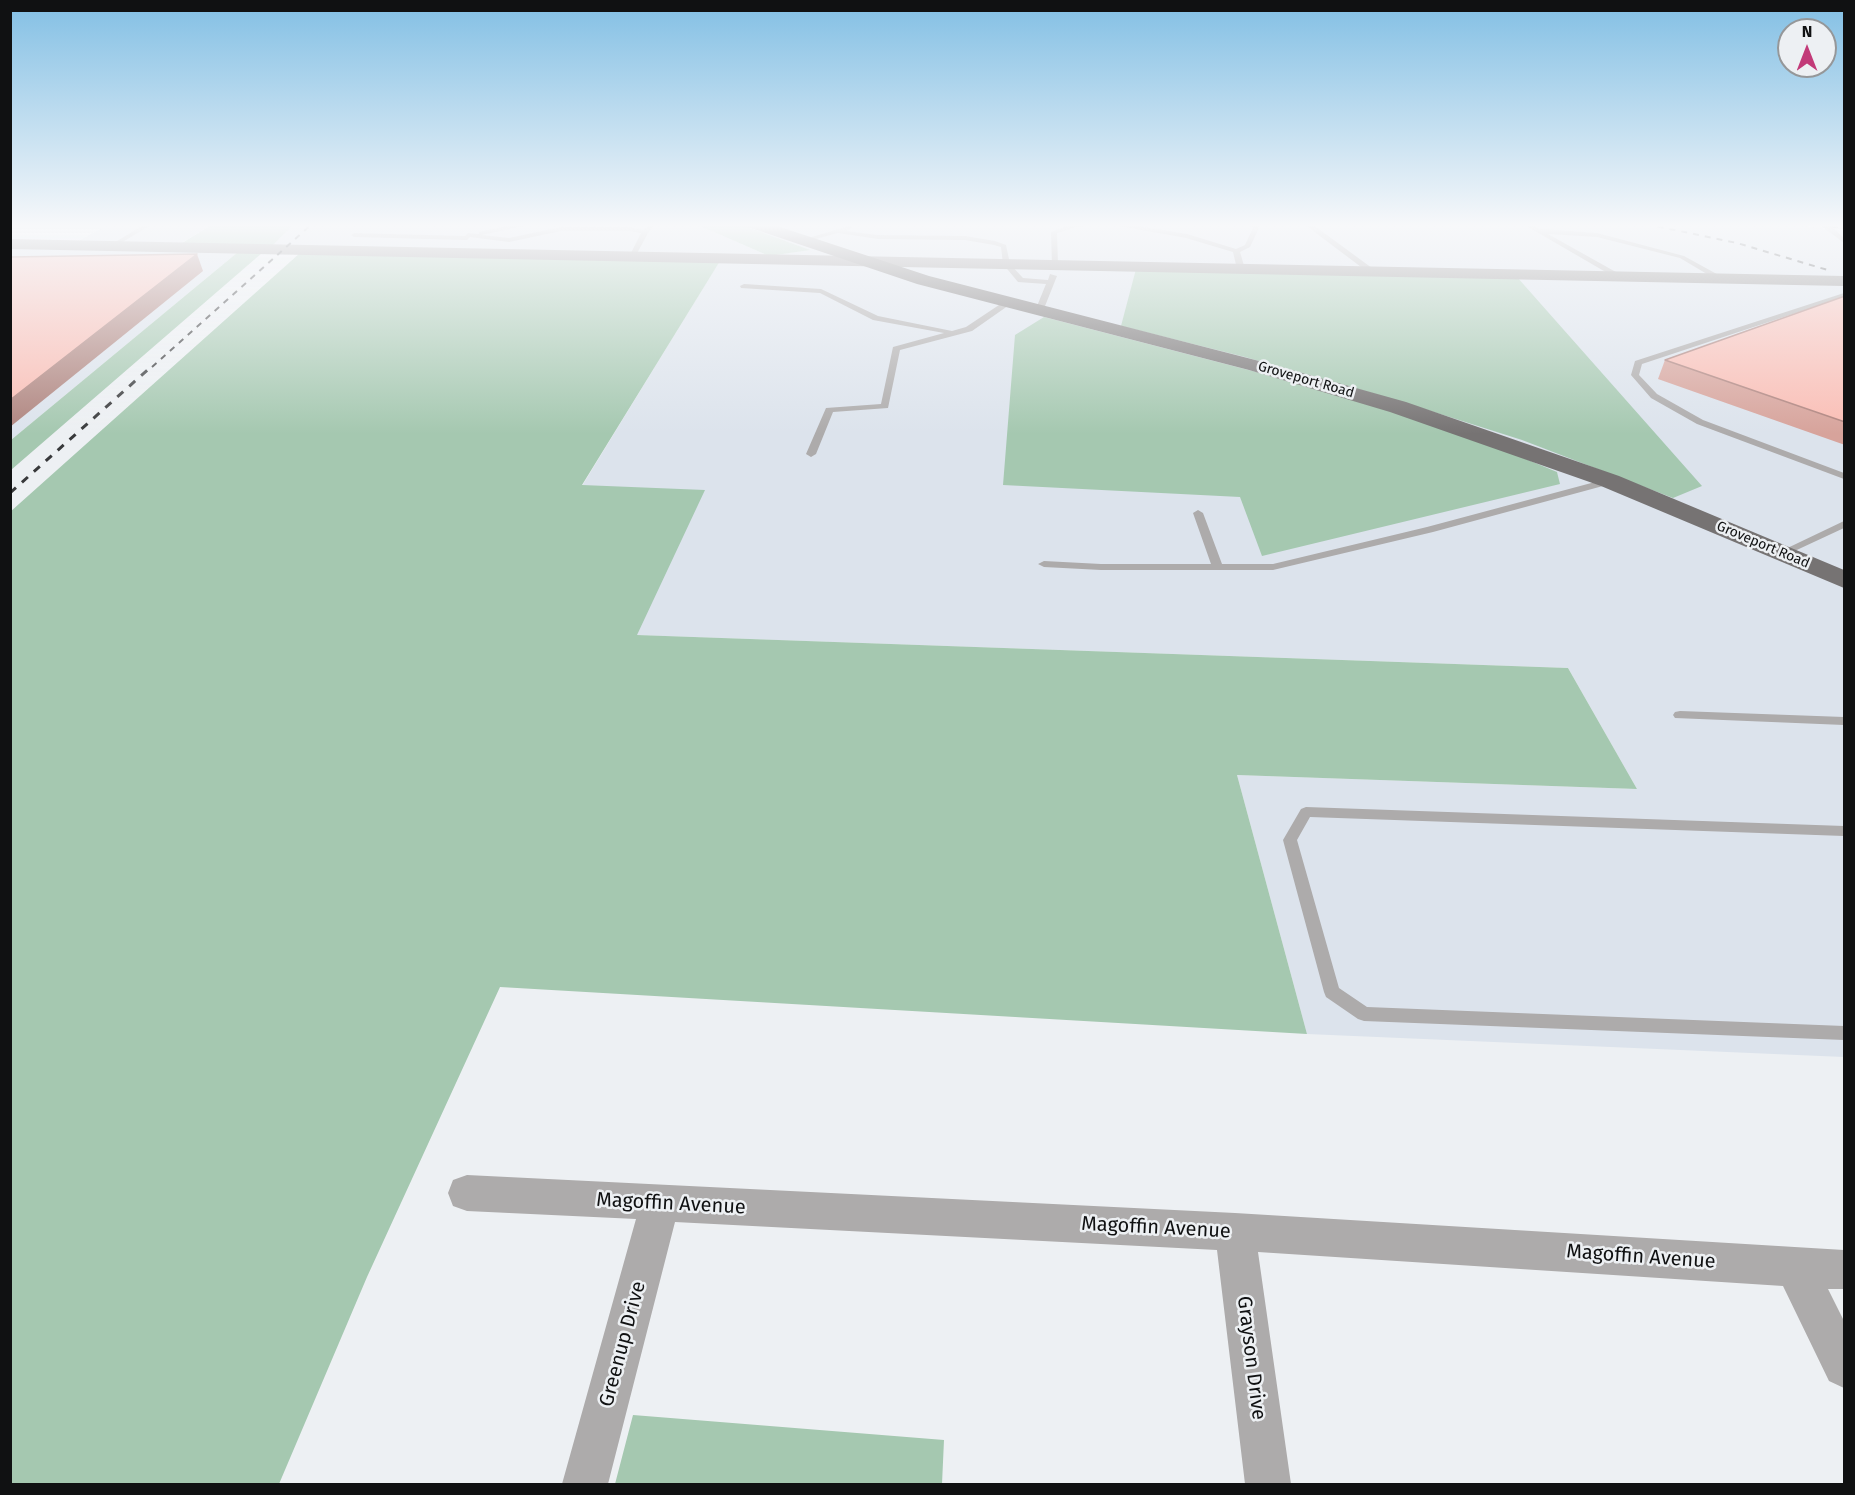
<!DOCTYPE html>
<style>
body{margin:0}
#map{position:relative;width:1855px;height:1495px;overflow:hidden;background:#edf0f3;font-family:"Fira Sans",sans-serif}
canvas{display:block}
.frame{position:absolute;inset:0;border:12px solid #101112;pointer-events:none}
.north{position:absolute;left:1777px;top:18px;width:60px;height:60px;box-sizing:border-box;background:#edf0f3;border:2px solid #959799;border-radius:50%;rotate:0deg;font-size:16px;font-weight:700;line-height:24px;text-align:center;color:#101112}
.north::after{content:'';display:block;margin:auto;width:21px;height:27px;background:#c23a78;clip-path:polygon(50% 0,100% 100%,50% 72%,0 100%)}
</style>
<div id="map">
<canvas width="1855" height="1495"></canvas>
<div class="frame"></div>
<div class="north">N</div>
</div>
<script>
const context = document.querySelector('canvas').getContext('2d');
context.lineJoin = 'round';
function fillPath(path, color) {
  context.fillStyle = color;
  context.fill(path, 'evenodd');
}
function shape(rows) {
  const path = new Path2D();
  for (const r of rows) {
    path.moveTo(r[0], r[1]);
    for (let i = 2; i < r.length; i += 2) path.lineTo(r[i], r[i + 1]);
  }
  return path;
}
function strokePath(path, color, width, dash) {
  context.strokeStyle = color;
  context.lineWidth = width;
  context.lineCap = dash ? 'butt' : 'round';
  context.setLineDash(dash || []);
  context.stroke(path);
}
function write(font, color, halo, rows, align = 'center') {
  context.font = font + ' "Fira Sans",sans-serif';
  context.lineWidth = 5;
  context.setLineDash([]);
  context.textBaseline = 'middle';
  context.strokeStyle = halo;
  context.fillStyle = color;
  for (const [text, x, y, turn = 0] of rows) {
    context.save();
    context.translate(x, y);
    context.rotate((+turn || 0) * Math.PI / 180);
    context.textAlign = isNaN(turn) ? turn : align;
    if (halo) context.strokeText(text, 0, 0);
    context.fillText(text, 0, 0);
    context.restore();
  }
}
fillPath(shape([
 [110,224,213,224,180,244,238,252,11,440,11,248,63,249],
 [294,224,696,224,769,256,809,250,739,224,1788,224,1844,231,1844,1057,1307,1034,1237,775,1637,789,1568,668,636,635,582,486,719,262,271,247]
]), '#dce3ec');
fillPath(shape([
 [213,224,294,224,271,247,179,245],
 [696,224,739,224,810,250,769,256],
 [238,252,262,253,11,470,11,440],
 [300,253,720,261,582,485,705,490,637,635,1568,668,1637,789,1237,775,1307,1034,500,987,367,1277,279,1484,11,1484,10,512],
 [1136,269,1517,277,1702,486,1673,498,1522,440,1396,400,1245,357,1121,326],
 [1044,317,1264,374,1404,415,1509,452,1557,472,1560,484,1262,556,1240,497,1003,485,1015,335],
 [633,1415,944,1440,942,1484,615,1484]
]), '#a5c8b0');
fillPath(shape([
 [145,224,153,224,114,247,109,246,145,224],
 [517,224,532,224,482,235,509,238,561,227,630,227,644,230,649,224,656,224,648,233,635,257,632,259,629,257,641,233,630,231,561,231,509,242,470,237,467,240,354,237,351,235,354,233,465,236,468,233,479,234,479,232,517,224],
 [1071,224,1097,224,1076,227,1057,233,1058,265,1052,266,1051,232,1071,224],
 [1108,224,1125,224,1187,234,1236,249,1245,245,1253,228,1251,224,1257,224,1259,228,1250,247,1240,252,1245,269,1241,271,1237,269,1233,252,1186,238,1108,224],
 [1304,224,1312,224,1376,271,1369,273,1304,224],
 [1523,224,1531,224,1540,229,1597,233,1684,256,1724,278,1717,280,1680,258,1597,237,1548,234,1623,276,1616,278,1523,224],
 [1823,224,1829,224,1844,238,1844,243,1823,227,1823,224],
 [849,226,852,228,846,231,878,235,965,236,995,241,1006,245,1010,264,1023,278,1048,280,1050,274,1057,276,1043,311,1039,313,1035,311,1046,284,1018,282,1003,264,1001,247,994,245,965,240,878,239,838,233,801,243,798,241,849,226],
 [744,284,821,289,878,316,952,331,966,327,1005,301,1012,303,972,331,900,350,888,408,833,412,816,454,811,457,806,454,826,408,881,404,893,347,944,333,873,320,820,293,741,288,740,286,744,284],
 [1844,293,1844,297,1642,364,1639,375,1657,394,1703,420,1844,473,1844,479,1697,424,1651,398,1631,375,1635,361,1844,293],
 [1610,478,1614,479,1614,483,1433,532,1273,570,1101,570,1044,567,1038,564,1044,561,1101,564,1211,564,1193,513,1198,510,1203,513,1222,564,1273,564,1427,527,1610,478],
 [1844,521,1844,528,1786,555,1782,556,1777,553,1844,521],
 [1680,711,1844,717,1844,725,1675,718,1673,715,1675,712,1680,711],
 [1306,807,1844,826,1844,836,1310,817,1297,840,1339,988,1367,1007,1844,1026,1844,1040,1364,1021,1358,1019,1326,997,1324,992,1283,840,1301,809,1306,807]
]), '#adabab');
fillPath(shape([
 [467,1175,1235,1213,1844,1250,1844,1289,1828,1289,1844,1321,1844,1388,1829,1381,1783,1286,1258,1252,1291,1484,1245,1484,1217,1250,675,1222,608,1484,562,1484,636,1219,467,1211,453,1206,448,1193,453,1180,467,1175]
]), '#adabab');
fillPath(shape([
 [10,239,1844,276,1844,286,10,249,10,239]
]), '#8d8a8a');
fillPath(shape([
 [746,224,771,224,929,276,1263,362,1406,402,1619,476,1844,570,1844,588,1601,486,1390,412,1249,370,917,284,748,227,746,224]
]), '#767373');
strokePath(shape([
 [1646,224,1737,243,1831,271],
 [1808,224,1844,228],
 [152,367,312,224]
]), '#38393b', 2, [6, 6]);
strokePath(shape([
 [10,493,153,365]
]), '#38393b', 3, [8, 8]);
fillPath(shape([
 [1845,296,1845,445,1658,379,1665,360]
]), '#d7a39b');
fillPath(shape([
 [197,254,203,271,10,427,10,400]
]), '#af847e');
const building = shape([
 [197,254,10,400,10,257,197,254],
 [1845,296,1845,422,1665,360,1845,296]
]);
fillPath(building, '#fabdb4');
strokePath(building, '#af847e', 1.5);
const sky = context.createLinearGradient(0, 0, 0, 434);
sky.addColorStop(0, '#82bfe4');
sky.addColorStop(0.52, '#f7f8fa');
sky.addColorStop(1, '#f7f8fa00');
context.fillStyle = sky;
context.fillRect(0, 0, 1855, 434);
write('14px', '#101112', '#edf0f3', [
 ["Groveport Road",1306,380,16],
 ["Groveport Road",1763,545,23]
]);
write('20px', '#101112', '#edf0f3', [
 ["Magoffin Avenue",671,1204,3],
 ["Magoffin Avenue",1156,1228,3],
 ["Magoffin Avenue",1641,1257,4],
 ["Greenup Drive",623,1344,-75],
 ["Grayson Drive",1251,1358,83]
]);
</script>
